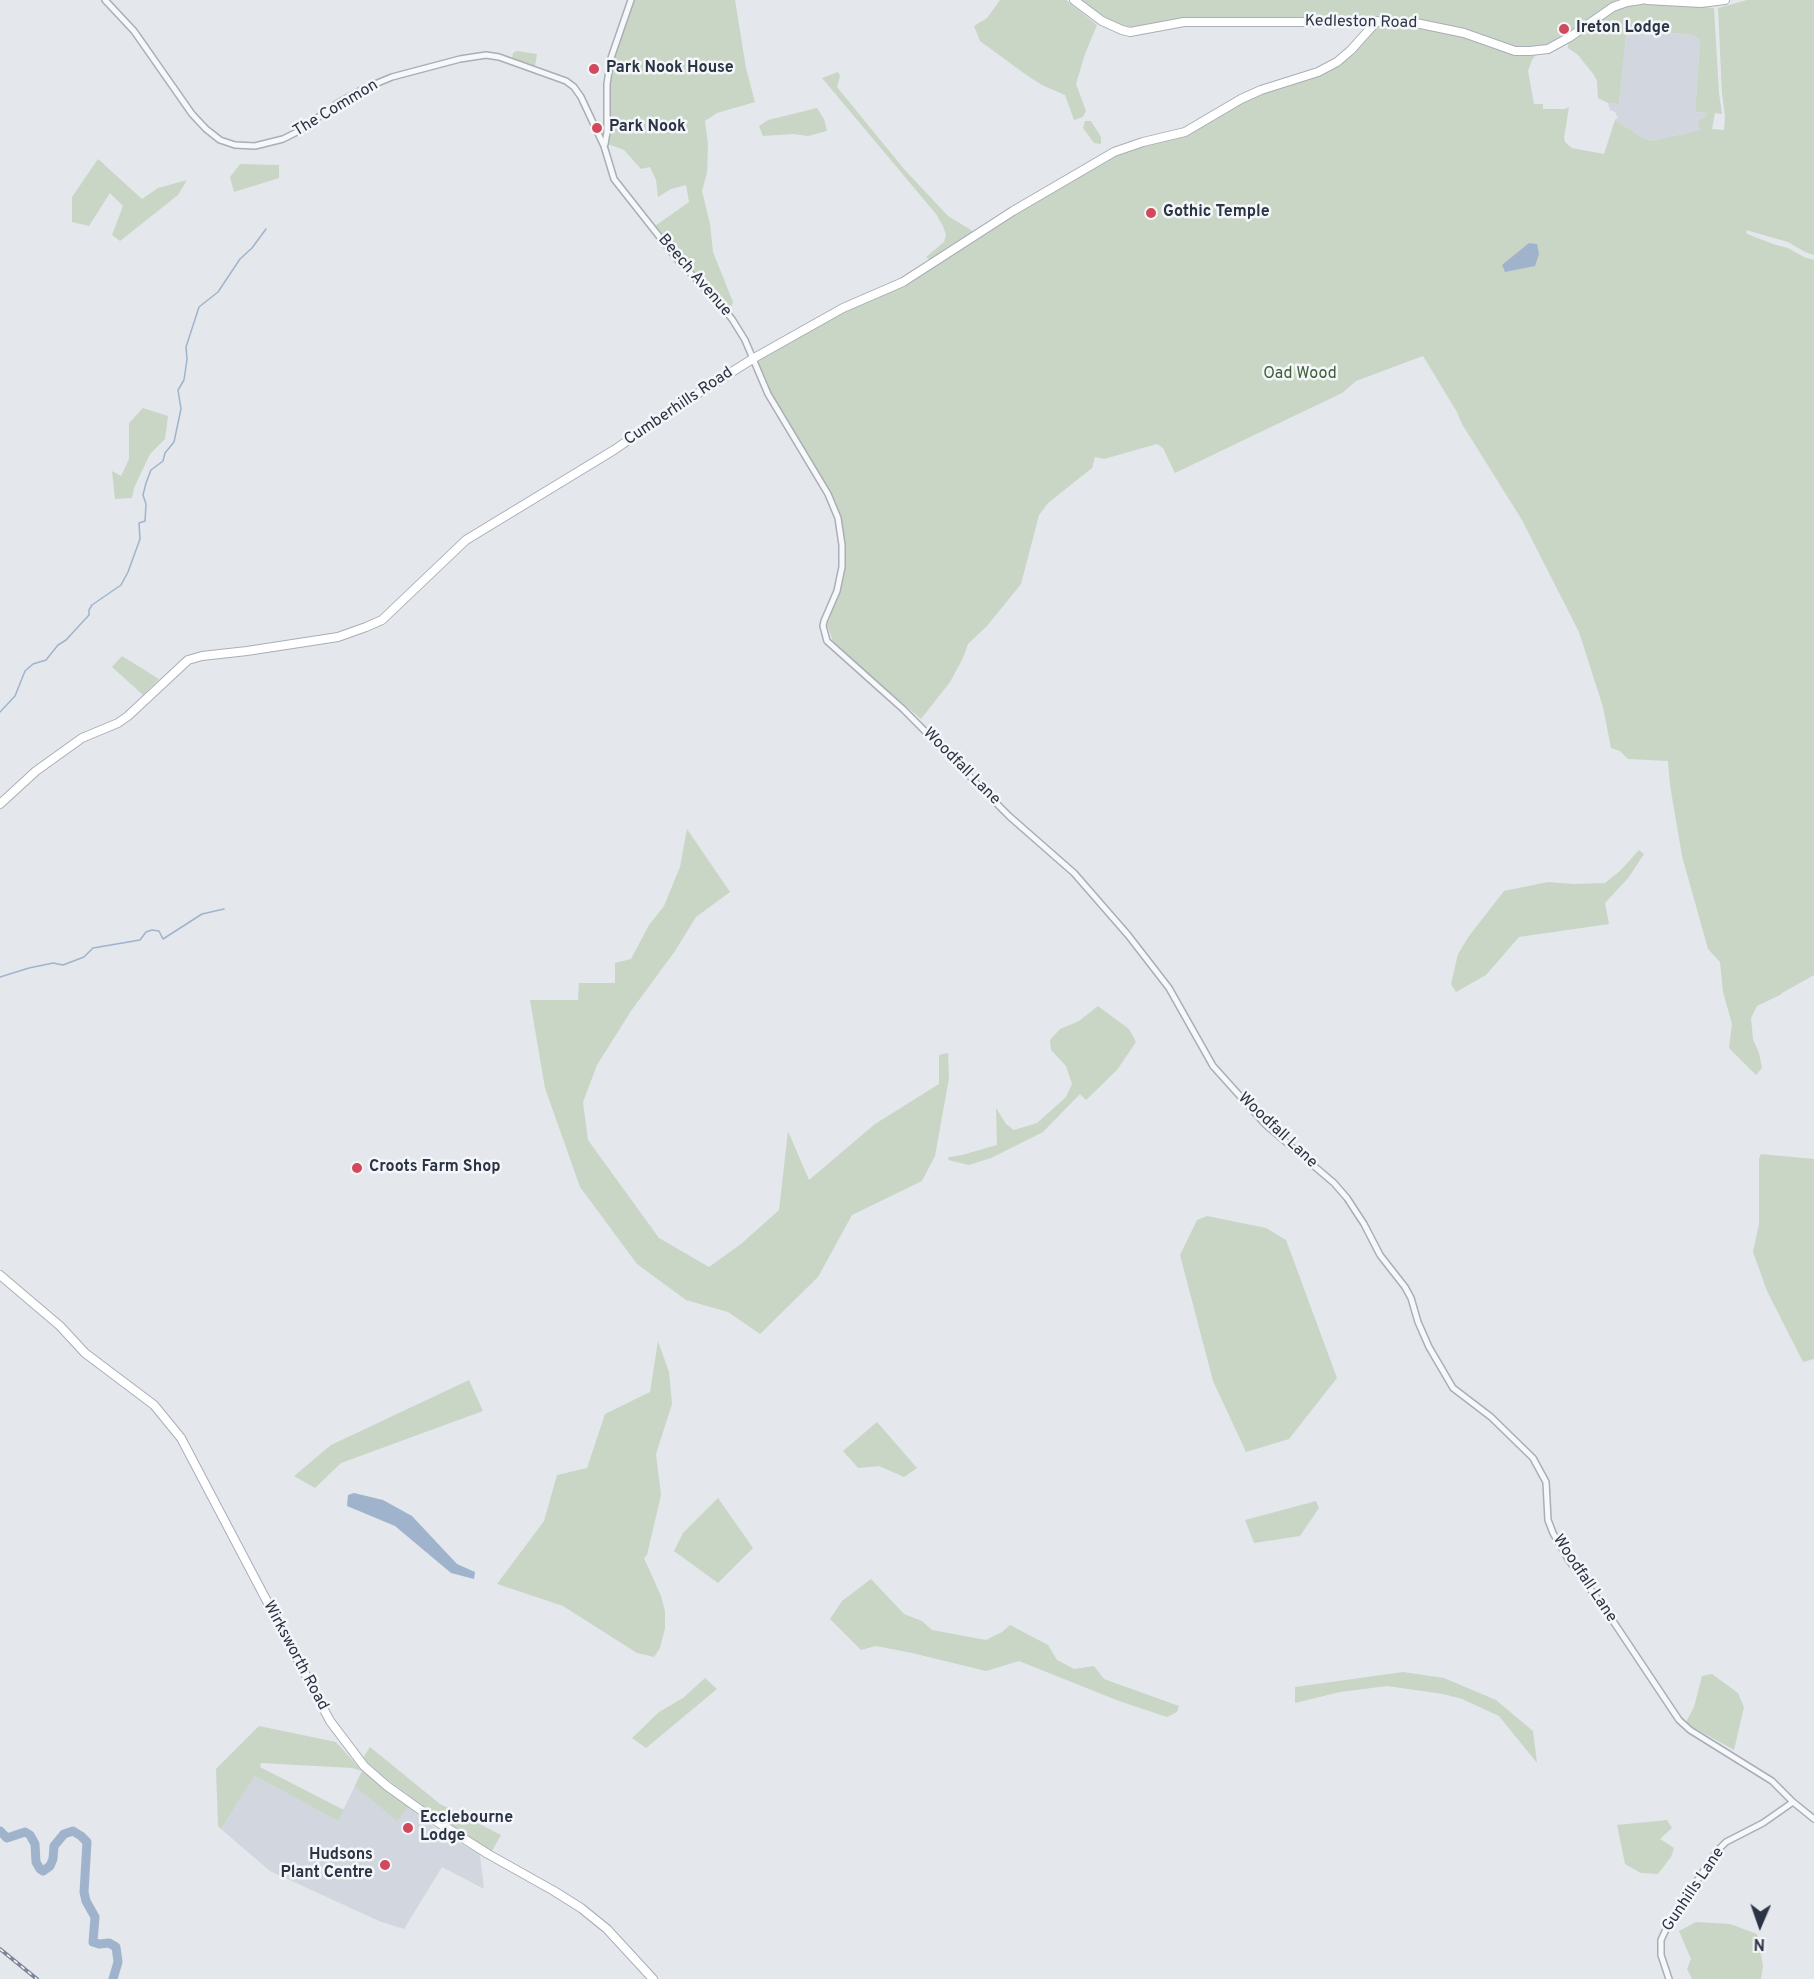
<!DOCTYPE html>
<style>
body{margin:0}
#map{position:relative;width:1814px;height:1979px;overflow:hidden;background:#e4e7ec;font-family:Overpass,sans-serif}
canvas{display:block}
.north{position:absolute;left:1730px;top:1895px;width:60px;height:60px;-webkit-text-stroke:4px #f4f6f9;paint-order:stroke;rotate:182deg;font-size:16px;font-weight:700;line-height:24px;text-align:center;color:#2b3445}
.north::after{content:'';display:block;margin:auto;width:21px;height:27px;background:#2b3445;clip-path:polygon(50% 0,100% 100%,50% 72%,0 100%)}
</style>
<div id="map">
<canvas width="1814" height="1979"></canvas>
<div class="north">N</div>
</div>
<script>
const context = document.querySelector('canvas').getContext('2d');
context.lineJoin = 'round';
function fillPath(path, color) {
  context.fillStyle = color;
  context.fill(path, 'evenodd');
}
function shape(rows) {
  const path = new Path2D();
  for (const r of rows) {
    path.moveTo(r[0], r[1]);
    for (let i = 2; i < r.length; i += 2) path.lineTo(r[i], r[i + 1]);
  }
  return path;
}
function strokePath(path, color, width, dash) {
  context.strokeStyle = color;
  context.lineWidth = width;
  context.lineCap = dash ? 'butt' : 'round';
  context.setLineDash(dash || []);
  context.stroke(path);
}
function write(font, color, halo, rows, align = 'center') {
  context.font = font + ' Overpass,sans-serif';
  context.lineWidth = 5;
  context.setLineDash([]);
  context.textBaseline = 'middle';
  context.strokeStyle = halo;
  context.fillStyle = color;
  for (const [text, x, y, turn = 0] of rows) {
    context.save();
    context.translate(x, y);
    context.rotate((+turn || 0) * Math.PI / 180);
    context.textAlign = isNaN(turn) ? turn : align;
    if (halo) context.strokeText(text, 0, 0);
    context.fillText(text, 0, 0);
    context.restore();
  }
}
fillPath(shape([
 [1632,30,1693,35,1700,40,1695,112,1706,113,1705,117,1699,120,1698,127,1701,130,1650,141,1638,135,1615,120,1618,118,1615,112,1610,110,1608,103,1619,104,1626,37],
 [362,1771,435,1828,480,1855,484,1889,442,1867,404,1929,379,1921,270,1871,221,1829,255,1776,338,1821]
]), '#d2d6de');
fillPath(shape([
 [634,0,735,0,746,68,755,102,717,113,705,121,708,144,707,173,702,191,710,224,713,252,733,302,729,312,685,265,655,226,689,202,686,185,671,189,658,197,656,180,650,167,641,169,624,150,608,144,608,85,613,58],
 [1000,0,1066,0,1097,25,1085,54,1076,84,1086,111,1083,117,1074,120,1065,95,1042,85,1025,74,980,41,974,26,987,18],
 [1079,0,1617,0,1597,13,1578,29,1564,36,1561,35,1559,39,1553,43,1539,47,1518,48,1440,24,1392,18,1187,19,1138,28,1126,28,1100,17],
 [1747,0,1814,0,1814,255,1805,252,1788,242,1746,230,1747,234,1776,245,1788,248,1804,257,1814,260,1814,975,1782,993,1780,995,1757,1006,1751,1018,1753,1039,1759,1053,1762,1068,1756,1075,1729,1048,1732,1024,1723,992,1720,962,1708,949,1682,856,1670,785,1668,761,1628,759,1620,751,1611,748,1603,707,1579,632,1522,520,1462,424,1457,412,1423,356,1356,381,1342,393,1175,473,1163,448,1157,444,1104,459,1095,457,1092,468,1048,503,1039,515,1021,584,987,626,968,644,963,658,950,682,921,719,834,644,827,625,844,577,844,547,841,519,830,492,772,399,758,365,760,358,935,262,1109,157,1164,139,1253,95,1320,73,1375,29,1385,24,1437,27,1512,51,1538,52,1532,60,1528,71,1534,104,1543,104,1543,109,1565,109,1569,107,1564,138,1565,142,1572,148,1604,154,1615,120,1638,135,1650,141,1701,130,1698,127,1699,120,1705,117,1706,113,1695,112,1700,40,1693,35,1636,30,1628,33,1626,37,1619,104,1608,103,1598,98,1597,81,1594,75,1578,55,1568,48,1568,44,1616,9,1628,5,1666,3,1714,8,1719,93,1722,114,1715,113,1712,129,1724,130,1725,116,1722,94,1718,8],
 [517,51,537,54,535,66,512,58,513,53],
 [838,72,840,76,837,87,904,169,948,216,976,233,930,260,926,257,944,242,946,235,943,226,936,214,822,78],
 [817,108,824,119,827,131,808,136,793,134,763,136,759,126,768,120],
 [1085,121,1091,121,1101,137,1101,144,1094,143,1083,128],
 [98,159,142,199,158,188,187,180,178,195,120,241,112,235,123,206,110,193,89,226,72,222,72,197],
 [240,164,279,165,279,178,234,192,230,177],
 [143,408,168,416,165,439,150,454,134,488,132,498,115,499,112,471,121,476,129,459,129,423],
 [122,656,159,679,143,695,112,667],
 [687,829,730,892,696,917,675,951,631,1011,597,1065,583,1102,588,1140,659,1238,709,1267,741,1244,779,1210,788,1131,809,1180,875,1124,939,1084,939,1055,948,1053,949,1078,935,1156,922,1181,852,1215,818,1277,760,1334,728,1312,686,1300,637,1264,580,1187,545,1088,530,1000,578,1000,579,983,615,983,615,963,631,959,649,925,664,906,680,867],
 [1639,850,1644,854,1629,877,1605,903,1609,924,1519,937,1486,975,1456,992,1451,984,1458,954,1469,936,1504,891,1548,882,1573,884,1605,883,1620,871],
 [1098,1006,1129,1029,1136,1042,1117,1070,1086,1100,1080,1094,1043,1132,991,1158,969,1165,948,1160,949,1157,962,1155,997,1145,996,1108,1006,1124,1014,1130,1037,1123,1066,1097,1072,1084,1066,1066,1051,1050,1050,1040,1060,1029,1079,1021],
 [1761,1154,1814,1159,1814,1359,1803,1362,1767,1291,1753,1252,1759,1224,1759,1159],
 [1207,1216,1266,1228,1286,1240,1337,1378,1289,1439,1246,1452,1213,1381,1180,1255,1197,1220],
 [658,1341,669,1372,672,1404,656,1454,661,1495,647,1555,644,1558,661,1596,665,1611,665,1628,660,1648,654,1657,637,1653,563,1606,497,1584,544,1521,557,1475,587,1468,605,1414,650,1392],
 [469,1380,483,1411,341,1463,315,1488,294,1476,331,1445],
 [877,1422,917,1468,904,1477,879,1466,858,1468,843,1451],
 [718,1498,753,1548,718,1583,674,1551,683,1533],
 [1316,1501,1319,1508,1300,1536,1254,1543,1245,1520],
 [871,1579,904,1614,922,1621,932,1630,986,1640,1002,1632,1010,1625,1048,1645,1057,1660,1074,1669,1094,1666,1104,1679,1179,1706,1177,1712,1167,1717,1119,1701,1019,1661,986,1671,912,1653,876,1646,861,1650,830,1619,842,1601],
 [1403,1672,1444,1678,1496,1700,1533,1731,1537,1763,1499,1716,1462,1699,1443,1694,1387,1686,1340,1692,1295,1703,1295,1687],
 [1712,1674,1738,1693,1744,1707,1734,1750,1691,1726,1686,1722,1694,1707,1702,1676],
 [705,1678,717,1689,646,1748,632,1738,659,1712,683,1698],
 [259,1726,336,1742,362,1771,408,1807,397,1821,355,1786,362,1771,352,1768,261,1763,260,1767,344,1810,338,1821,255,1776,221,1829,218,1826,216,1769],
 [370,1747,440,1804,501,1835,492,1851,451,1827,384,1777,363,1758],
 [1667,1820,1672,1828,1660,1839,1674,1848,1671,1857,1658,1874,1641,1873,1625,1864,1617,1825],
 [1696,1922,1730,1924,1757,1934,1763,1966,1761,1979,1692,1979,1687,1969,1691,1959,1679,1931]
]), '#c9d6c5');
fillPath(shape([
 [1529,243,1537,244,1539,254,1535,266,1505,272,1502,265],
 [354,1493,383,1500,412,1516,457,1564,475,1572,474,1579,451,1573,395,1526,347,1506,348,1495]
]), '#9fb4cc');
strokePath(shape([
 [0,712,15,696,25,671,33,664,46,660,58,645,66,640,89,615,89,610,92,605,121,585,128,572,140,539,139,523,145,521,146,504,143,495,146,483,151,470,163,461,165,453,174,442,181,409,178,390,184,380,187,359,186,347,199,307,218,292,240,259,252,248,266,229],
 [0,977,29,968,53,963,63,965,84,957,93,948,140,940,146,932,152,930,159,931,163,939,202,914,224,909]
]), '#9fb4cc', 1.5);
strokePath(shape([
 [0,1831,7,1838,25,1832,30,1835,35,1844,36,1862,40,1869,43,1871,50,1866,53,1859,54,1846,64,1834,73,1831,81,1836,87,1842,84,1892,86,1901,95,1917,93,1942,99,1944,109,1943,116,1947,118,1962,113,1979]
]), '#9fb4cc', 9);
const street = shape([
 [105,0,134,31,192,114,206,129,220,140,235,145,255,146,283,139,299,131,338,103,363,89,392,77,460,59,486,55,499,57,566,81,574,87,581,97,604,146,614,179,677,259,717,301,732,319,745,340,768,394,828,494,838,518,842,545,842,567,837,591,824,621,823,626,827,641,903,709,1009,816,1074,873,1128,935,1169,988,1213,1066,1266,1125,1334,1183,1347,1198,1364,1224,1380,1255,1405,1287,1411,1298,1418,1322,1429,1347,1453,1388,1491,1417,1533,1458,1546,1482,1548,1520,1553,1533,1568,1559,1605,1609,1679,1720,1690,1730,1772,1781,1793,1802,1814,1819],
 [605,144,607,132,607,84,611,58,631,0],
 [1669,1979,1661,1955,1661,1940,1668,1925,1716,1852,1726,1842,1763,1823,1793,1802]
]);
const secondary = shape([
 [1074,0,1102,21,1122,30,1130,32,1184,22,1411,22,1464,33,1515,51,1530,51,1548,49,1570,37,1613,7,1627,2,1641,0],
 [1647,0,1701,3,1725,0],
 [0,804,36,771,82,738,118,723,128,716,188,660,202,656,247,651,338,637,366,627,382,620,466,540,614,450,678,406,754,358,843,308,903,282,1013,211,1114,152,1143,142,1185,132,1241,99,1261,90,1318,72,1337,62,1351,50,1377,21],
 [0,1275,60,1326,85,1353,154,1405,181,1438,330,1721,364,1766,387,1786,436,1821,488,1854,554,1891,581,1908,607,1929,653,1979]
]);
strokePath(street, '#a9aeb7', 8);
strokePath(secondary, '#a9aeb7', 10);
strokePath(street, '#f7f8fa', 5);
strokePath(secondary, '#fff', 8);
const rail = shape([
 [0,1949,37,1979]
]);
strokePath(rail, '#7d8696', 4);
strokePath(rail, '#f4f6f9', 1.5, [4.5]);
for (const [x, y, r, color] of [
 [1564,29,6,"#d1495b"],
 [594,69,6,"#d1495b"],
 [597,128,6,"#d1495b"],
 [1151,213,6,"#d1495b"],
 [357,1168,6,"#d1495b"],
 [408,1828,6,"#d1495b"],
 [385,1865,6,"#d1495b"]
]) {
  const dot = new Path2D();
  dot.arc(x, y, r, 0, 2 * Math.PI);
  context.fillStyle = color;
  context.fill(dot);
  strokePath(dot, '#f4f6f9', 2);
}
write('16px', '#2b3445', '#f4f6f9', [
 ["Kedleston Road",1361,23,1],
 ["The Common",336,109,-31],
 ["Beech Avenue",694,276,49],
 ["Cumberhills Road",679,407,-34],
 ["Woodfall Lane",961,767,45],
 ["Woodfall Lane",1277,1131,43],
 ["Woodfall Lane",1584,1579,56],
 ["Wirksworth Road",295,1656,62],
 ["Gunhills Lane",1694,1890,-56]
]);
write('bold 16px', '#2b3445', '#f4f6f9', [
 ["Ireton Lodge",1576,29],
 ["Park Nook House",606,69],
 ["Park Nook",609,128],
 ["Gothic Temple",1163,213],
 ["Croots Farm Shop",369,1168],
 ["Ecclebourne",420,1819],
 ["Lodge",420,1837],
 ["Hudsons",373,1856,"right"],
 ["Plant Centre",373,1874,"right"]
], 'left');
write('16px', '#3f6138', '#f4f6f9', [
 ["Oad Wood",1300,375]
]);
</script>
